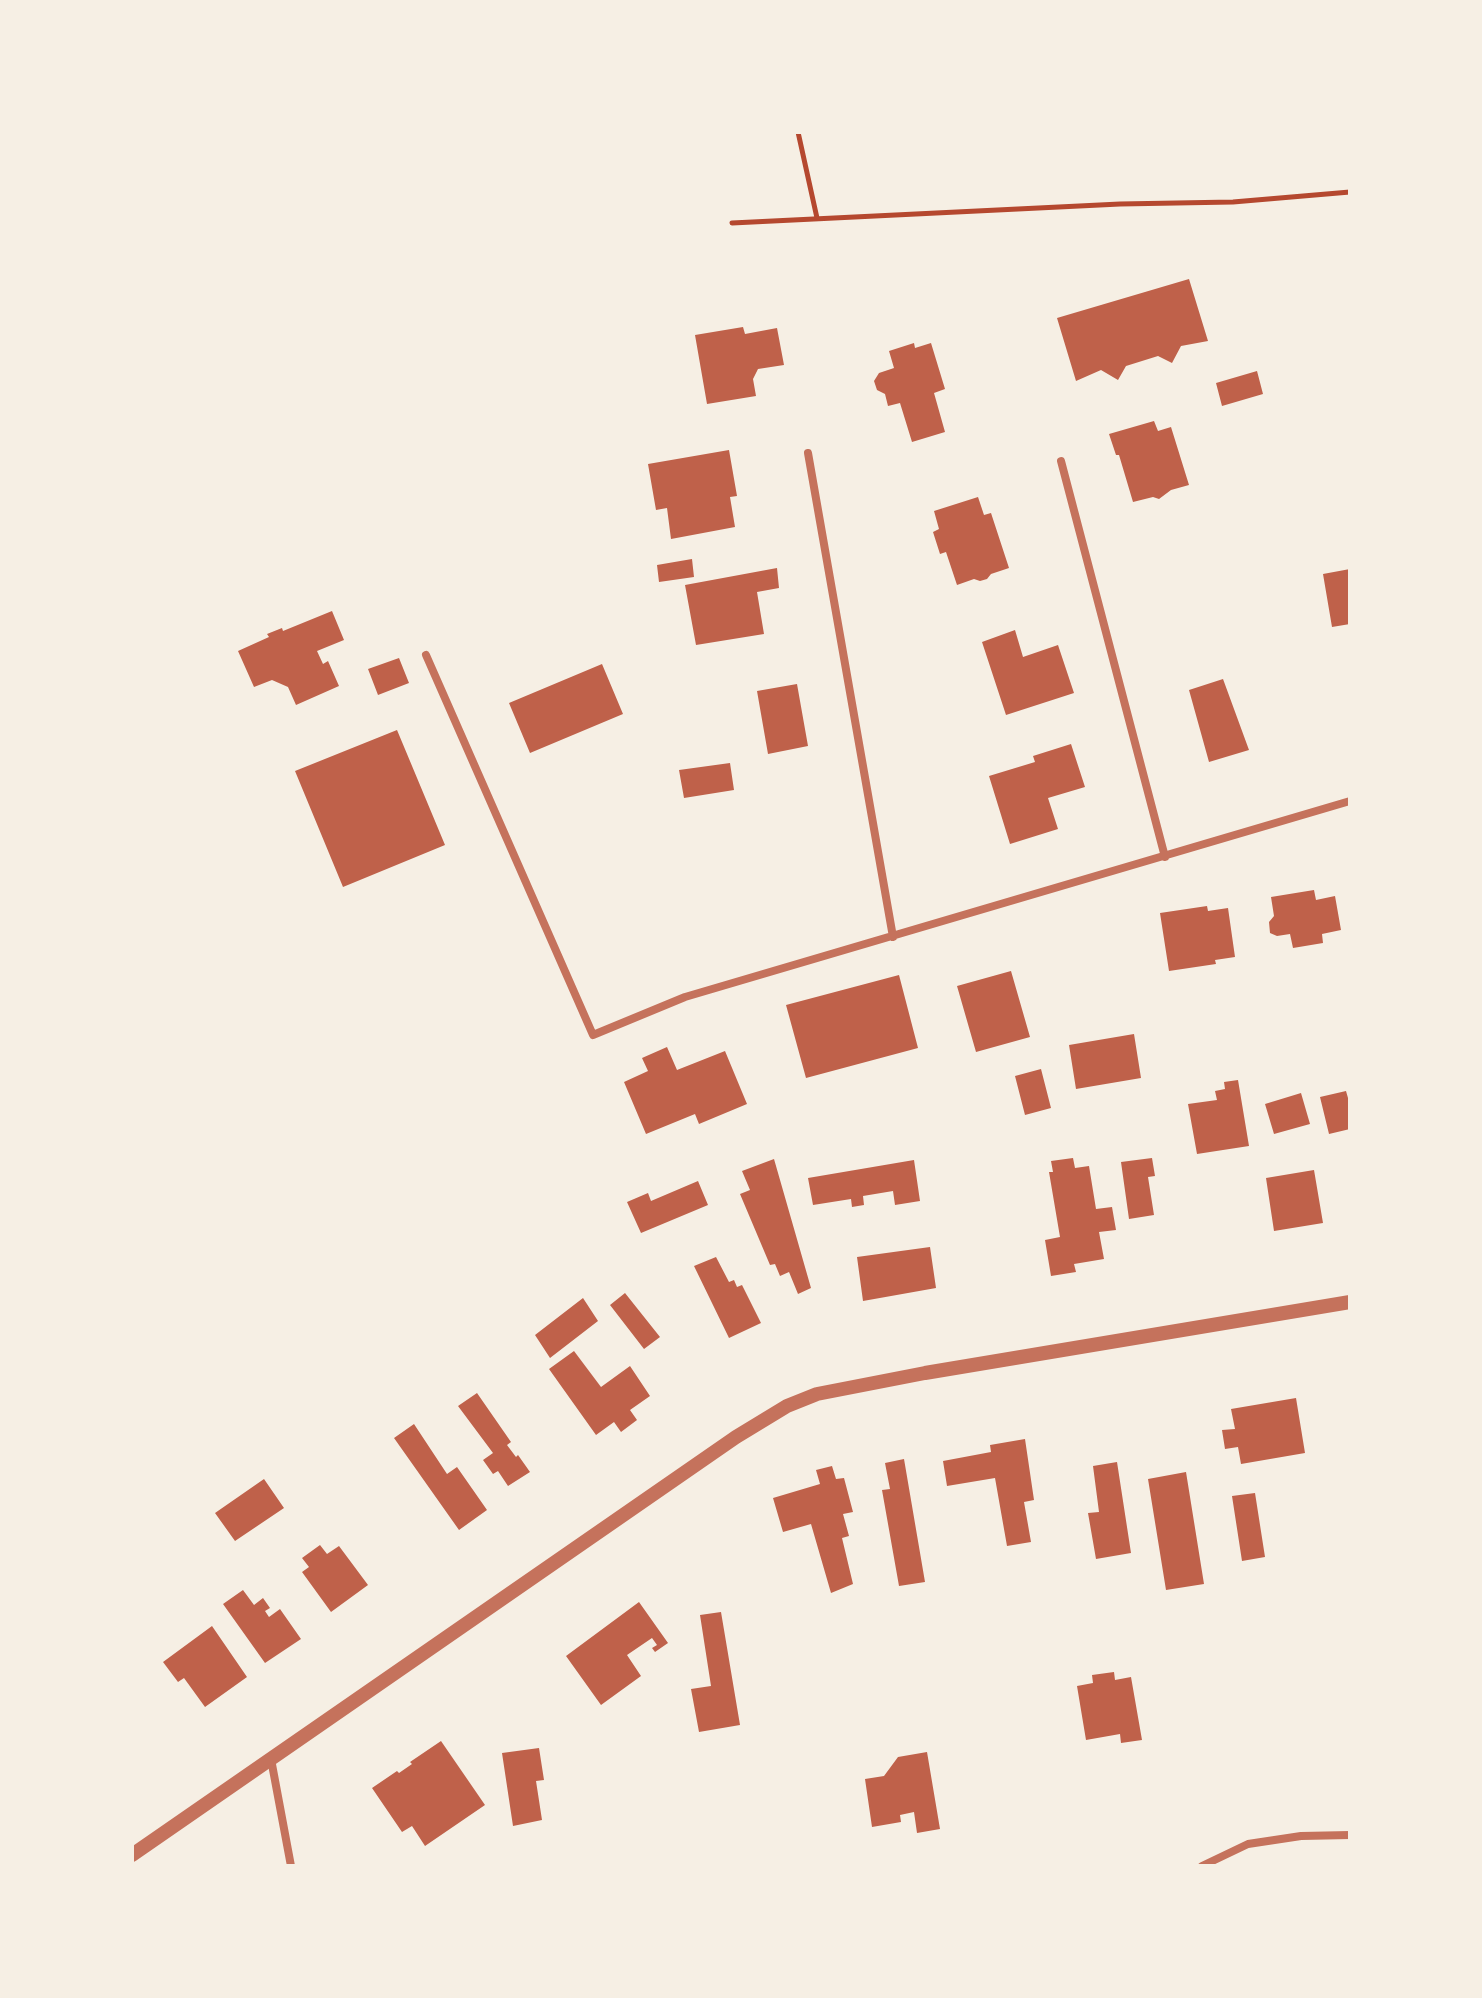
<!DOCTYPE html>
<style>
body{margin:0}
#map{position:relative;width:1482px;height:1998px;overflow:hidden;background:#f6efe4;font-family:"Open Sans",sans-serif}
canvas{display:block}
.frame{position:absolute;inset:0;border:134px solid #f6efe4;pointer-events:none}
</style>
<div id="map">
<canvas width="1482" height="1998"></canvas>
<div class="frame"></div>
</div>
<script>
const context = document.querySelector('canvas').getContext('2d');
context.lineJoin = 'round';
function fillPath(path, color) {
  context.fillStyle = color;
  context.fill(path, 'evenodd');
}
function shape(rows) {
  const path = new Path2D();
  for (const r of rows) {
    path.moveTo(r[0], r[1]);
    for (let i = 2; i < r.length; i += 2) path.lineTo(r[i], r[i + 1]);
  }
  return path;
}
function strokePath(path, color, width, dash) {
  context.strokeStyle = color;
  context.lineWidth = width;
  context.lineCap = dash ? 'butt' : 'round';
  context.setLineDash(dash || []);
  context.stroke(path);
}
fillPath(shape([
 [1189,279,1208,341,1181,346,1172,363,1158,356,1126,366,1118,380,1101,370,1076,381,1057,318],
 [743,327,745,334,777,328,784,365,758,369,753,379,756,396,707,404,695,335],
 [914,343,915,348,931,343,945,389,934,393,945,432,912,442,900,403,888,406,885,394,877,390,874,381,879,373,894,368,889,351],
 [1257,371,1263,394,1222,406,1216,383],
 [1154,421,1158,431,1171,427,1189,485,1171,490,1159,499,1153,497,1133,502,1119,455,1116,455,1109,434],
 [729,450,737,496,730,497,735,527,671,539,667,508,656,510,648,464],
 [978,497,984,515,991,513,1009,568,991,574,987,579,980,581,974,579,957,585,946,552,940,554,933,532,939,529,934,511],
 [692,559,694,577,659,582,657,565],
 [777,568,779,588,757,592,764,634,696,645,685,585],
 [1350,569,1350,624,1332,627,1323,574],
 [332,611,344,640,317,651,323,664,328,661,339,686,296,705,288,687,272,680,254,687,238,651,269,637,267,634,282,628,283,631],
 [1015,630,1023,657,1058,645,1074,693,1006,715,982,642],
 [399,658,409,683,378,695,368,669],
 [602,664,623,714,530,753,509,703],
 [1223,679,1249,750,1209,762,1189,690],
 [797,684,808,746,768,754,757,691],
 [397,730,445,845,343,887,295,771],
 [1071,744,1085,787,1048,798,1058,829,1010,844,989,776,1035,762,1033,756],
 [730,763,734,790,684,798,679,770],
 [1314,890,1316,900,1335,896,1341,930,1322,934,1323,943,1293,948,1290,934,1277,936,1270,933,1269,922,1274,916,1271,897],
 [1207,906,1208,911,1228,908,1235,957,1215,960,1216,964,1169,971,1160,913],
 [1011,971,1030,1037,976,1052,957,986],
 [899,975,918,1048,806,1078,786,1005],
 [1134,1034,1141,1078,1076,1089,1069,1045],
 [667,1047,677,1070,725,1051,747,1104,699,1124,695,1114,646,1134,624,1082,648,1071,642,1058],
 [1041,1069,1051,1108,1025,1115,1015,1076],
 [1238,1080,1249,1146,1197,1154,1188,1104,1217,1100,1215,1091,1225,1089,1224,1082],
 [1346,1091,1350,1105,1350,1129,1329,1134,1320,1097],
 [1301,1093,1310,1124,1274,1134,1265,1104],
 [1073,1158,1075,1168,1089,1166,1096,1209,1112,1207,1116,1230,1099,1232,1104,1259,1074,1264,1076,1272,1051,1276,1045,1240,1060,1237,1049,1172,1053,1172,1051,1161],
 [1152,1158,1155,1176,1148,1177,1154,1215,1129,1219,1121,1162],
 [774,1159,811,1288,798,1294,789,1272,780,1276,775,1264,770,1265,740,1194,750,1190,742,1171],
 [914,1160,920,1201,895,1205,893,1191,863,1196,864,1205,852,1207,851,1199,813,1205,808,1178],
 [1314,1170,1323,1223,1274,1231,1266,1178],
 [698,1181,708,1205,641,1233,627,1202,648,1193,651,1201],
 [930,1247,936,1288,863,1301,857,1257],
 [716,1257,729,1282,734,1280,737,1287,742,1285,761,1323,729,1338,694,1266],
 [625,1293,660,1337,644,1349,610,1305],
 [583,1298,598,1321,550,1358,535,1335],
 [574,1351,601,1387,630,1366,650,1396,630,1410,637,1420,621,1432,614,1422,596,1435,549,1369],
 [477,1393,511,1442,507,1445,516,1457,518,1455,530,1472,508,1486,498,1471,493,1474,483,1460,493,1453,458,1406],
 [1296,1398,1305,1453,1241,1464,1238,1447,1225,1449,1222,1430,1235,1429,1231,1409],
 [414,1424,447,1474,457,1467,487,1510,459,1530,394,1438],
 [1025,1439,1034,1500,1024,1502,1031,1542,1007,1546,995,1478,947,1486,943,1461,991,1452,990,1445],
 [904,1459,925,1582,899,1586,882,1490,890,1489,885,1463],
 [1117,1462,1131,1553,1096,1559,1088,1513,1099,1512,1093,1466],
 [832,1466,836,1479,844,1478,853,1512,843,1514,849,1536,842,1538,853,1584,831,1593,811,1524,783,1532,773,1498,820,1484,816,1470],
 [1186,1472,1204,1584,1166,1590,1148,1479],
 [264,1479,284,1508,235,1541,215,1513],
 [1255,1493,1265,1557,1242,1561,1232,1496],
 [320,1545,327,1554,339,1546,368,1585,331,1612,302,1572,309,1567,302,1558],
 [243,1590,254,1605,263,1598,270,1608,265,1611,269,1617,280,1609,301,1639,265,1663,223,1604],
 [639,1602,668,1643,655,1652,652,1648,657,1645,652,1638,627,1655,641,1676,601,1705,566,1656],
 [721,1612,740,1725,699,1732,691,1689,711,1686,700,1615],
 [212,1626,247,1677,205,1707,184,1678,178,1682,163,1662],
 [1114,1672,1115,1680,1131,1677,1142,1740,1121,1743,1120,1734,1086,1740,1077,1686,1093,1683,1092,1675],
 [441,1741,485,1805,425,1846,412,1826,402,1832,372,1788,397,1771,399,1773,412,1764,410,1762],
 [539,1748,544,1780,536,1781,542,1820,513,1826,502,1753],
 [927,1752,940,1829,917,1833,914,1812,900,1815,901,1822,872,1827,865,1779,884,1776,898,1757]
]), '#bf614a');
strokePath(shape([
 [798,132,817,218],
 [732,223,1120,204,1233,202,1350,192]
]), '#b5482f', 5);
strokePath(shape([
 [808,453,893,937],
 [1061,461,1165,857],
 [426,655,593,1035,685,997,1350,801],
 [271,1759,291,1866],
 [1202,1866,1248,1844,1301,1836,1350,1835]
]), '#c5725c', 8);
strokePath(shape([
 [132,1855,736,1437,787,1406,817,1394,925,1373,1350,1302]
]), '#c5725c', 14);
</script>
